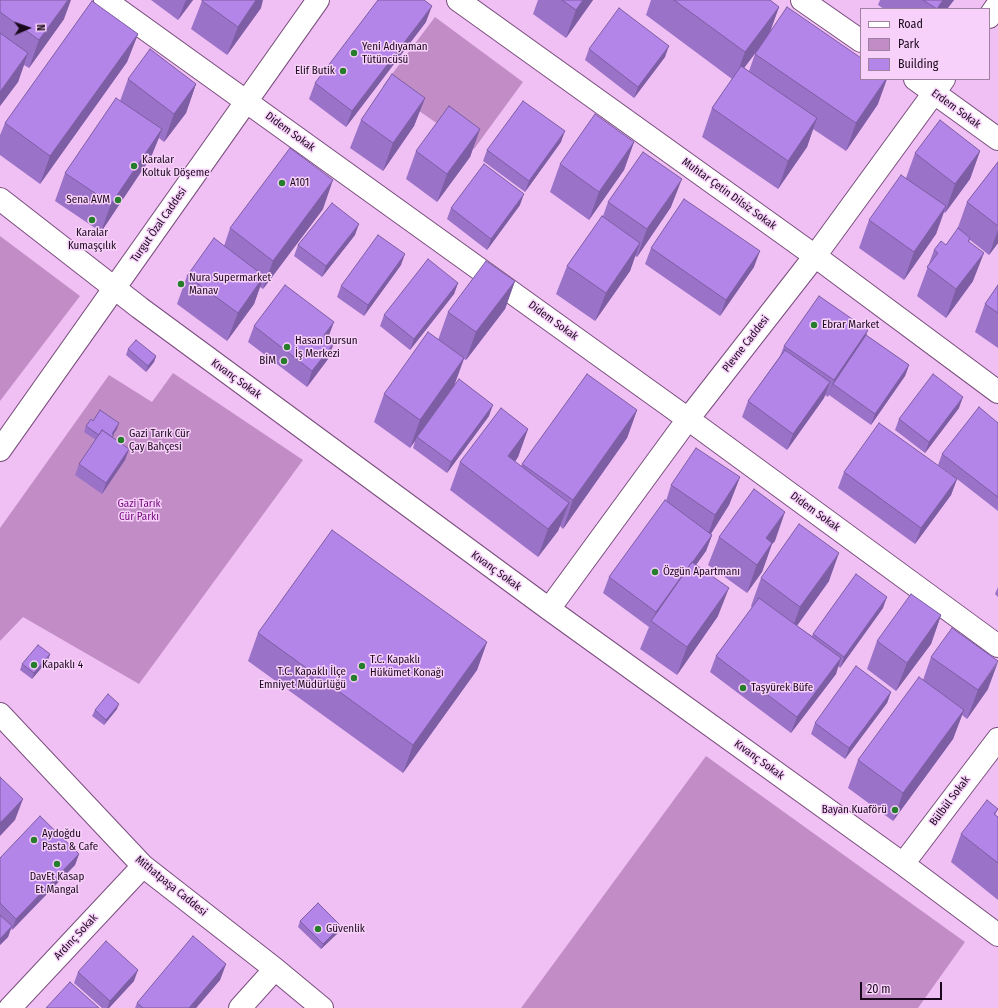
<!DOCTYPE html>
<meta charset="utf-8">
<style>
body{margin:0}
#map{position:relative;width:998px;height:1008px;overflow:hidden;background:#f0c0f4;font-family:"Fira Sans Condensed",sans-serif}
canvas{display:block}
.legend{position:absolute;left:860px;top:8px;width:130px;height:72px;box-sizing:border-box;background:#f8d1fb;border:1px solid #9f81a2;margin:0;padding:5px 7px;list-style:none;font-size:12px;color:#1a091c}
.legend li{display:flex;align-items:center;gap:8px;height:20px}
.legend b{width:20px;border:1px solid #9f81a2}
.north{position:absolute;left:8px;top:8px;width:40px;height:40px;-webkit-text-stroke:3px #f8d1fb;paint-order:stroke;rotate:88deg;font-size:11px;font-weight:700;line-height:16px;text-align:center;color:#1a091c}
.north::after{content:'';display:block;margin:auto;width:14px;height:18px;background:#1a091c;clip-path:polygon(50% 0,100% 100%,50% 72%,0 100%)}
.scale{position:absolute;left:860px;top:982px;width:82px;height:18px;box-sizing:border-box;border:2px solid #1a091c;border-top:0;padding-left:5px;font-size:12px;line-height:14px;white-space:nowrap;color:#1a091c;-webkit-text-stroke:3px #f8d1fb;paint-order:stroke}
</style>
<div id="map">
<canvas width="998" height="1008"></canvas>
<ul class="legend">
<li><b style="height:5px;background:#fff"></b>Road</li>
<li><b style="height:11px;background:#c28dc6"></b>Park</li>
<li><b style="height:11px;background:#b385e9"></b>Building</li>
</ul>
<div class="north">N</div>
<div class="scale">20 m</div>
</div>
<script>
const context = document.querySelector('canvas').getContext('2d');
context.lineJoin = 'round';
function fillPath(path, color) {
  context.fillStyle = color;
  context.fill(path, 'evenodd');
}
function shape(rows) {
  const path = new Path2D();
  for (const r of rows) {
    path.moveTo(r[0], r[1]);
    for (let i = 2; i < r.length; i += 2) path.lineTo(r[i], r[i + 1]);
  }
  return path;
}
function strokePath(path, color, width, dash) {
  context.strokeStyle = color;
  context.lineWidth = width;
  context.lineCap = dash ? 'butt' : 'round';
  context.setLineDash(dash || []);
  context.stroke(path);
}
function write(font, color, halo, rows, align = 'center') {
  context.font = font + ' "Fira Sans Condensed",sans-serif';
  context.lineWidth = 3;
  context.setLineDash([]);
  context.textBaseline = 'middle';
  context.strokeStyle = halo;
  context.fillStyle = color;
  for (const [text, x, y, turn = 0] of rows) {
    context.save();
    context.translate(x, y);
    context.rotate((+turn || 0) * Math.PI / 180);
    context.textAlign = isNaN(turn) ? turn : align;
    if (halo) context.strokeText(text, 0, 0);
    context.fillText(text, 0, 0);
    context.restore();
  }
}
fillPath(shape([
 [435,17,523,82,474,149,383,86],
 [0,236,80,296,0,401],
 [173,373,303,460,139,684,23,617,0,641,0,528,109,375,152,402],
 [706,756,965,942,918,1008,521,1008]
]), '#c28dc6');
const minor = shape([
 [105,0,688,419,998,646],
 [458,0,815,256,998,392],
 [802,0,861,41],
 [989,17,998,4],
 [915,79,998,139],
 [0,199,140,308,549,609,903,864,998,935],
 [0,450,318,0],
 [549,609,688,419,815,256,944,79],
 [0,714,143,866,275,969,322,1008],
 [903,864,998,739],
 [10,1008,143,866],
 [240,1008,275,969]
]);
strokePath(minor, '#794e7c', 24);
strokePath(minor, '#fff', 22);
fillPath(shape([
 [0,0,64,19,29,68,24,65,18,82,0,106],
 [151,0,193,0,178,20],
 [538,0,593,0,566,38,533,14],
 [651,0,770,0,779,7,769,33,878,104,846,151,813,129,807,147,778,189,702,137,712,108,732,79,646,15],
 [761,45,755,54,749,71,744,68],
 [880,0,954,0,947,9,884,9,878,5],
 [202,1,261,8,227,55,191,29],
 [426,22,346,127,309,99,315,83],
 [138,34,127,62,40,184,0,155,0,135,5,123],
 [589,49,665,57,634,98,585,60],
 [128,79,196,84,186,113,164,142,159,138,151,157,101,232,55,201,65,173,120,101],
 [425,98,414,126,383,171,350,148,361,120],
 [480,129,470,157,437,202,406,179,416,151],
 [561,142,525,192,483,161,487,150],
 [634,142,624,170,589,220,550,192,560,164],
 [980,151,970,179,945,213,944,212,936,234,904,280,859,248,869,220,906,178,915,153],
 [998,162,998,243,989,255,970,240,969,241,973,281,946,318,917,296,934,250,946,245,957,230,967,202],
 [608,202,671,207,637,257,635,256,630,271,595,321,556,294,567,266,603,216],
 [520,205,487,250,447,219,451,208],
 [323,209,263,289,260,287,254,304,227,341,177,304,187,276,224,246,230,228],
 [355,235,322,277,294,256,298,245],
 [651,248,754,267,720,316,645,264],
 [401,265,364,316,337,297,341,286],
 [515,281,505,309,466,360,464,359,454,386,489,416,447,473,413,448,415,441,410,448,374,422,384,394,438,340,448,312],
 [458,283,454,294,410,350,380,326,384,315],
 [998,285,998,348,975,332,985,304],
 [254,326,328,338,328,359,307,387,248,342],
 [866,335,909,365,905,376,871,425,829,395,828,397,825,395,824,398,787,450,742,417,748,401,780,356,784,346],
 [128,349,156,356,154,362,146,372,126,355],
 [959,408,925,453,895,430,899,419],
 [637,410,627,438,563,529,560,526,558,531,538,557,450,490,460,462,528,429,518,457,515,462,521,466,522,464],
 [93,421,117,429,113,435,112,437,129,449,125,460,102,494,75,475,79,464,96,440,84,432,86,426],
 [998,423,998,511,957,479,951,495,915,544,838,488,844,472,952,475,938,465,942,454],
 [740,477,729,505,711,534,712,535,706,551,696,565,718,616,677,675,640,649,649,627,603,593,609,577,666,501,671,485],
 [719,537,775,541,772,544,762,572,747,593,708,565],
 [761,578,829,581,797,626,812,636,813,634,883,608,840,668,838,666,836,674,791,733,710,672,716,656,752,608,751,606],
 [998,587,998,597,995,594],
 [941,615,931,644,896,691,867,669,877,641],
 [258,633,487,642,477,670,403,773,248,661],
 [50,654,48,660,32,679,20,670,22,664],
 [931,657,988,689,967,719,962,715,953,739,893,821,848,788,858,760,923,680],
 [891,692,887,703,845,759,811,734,815,723],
 [117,709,104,725,92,716,95,710],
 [998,809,995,815,998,817,998,900,951,862,961,834],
 [79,854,75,865,12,930,11,928,8,937,0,945,0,858],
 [300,921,341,926,339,932,321,949,298,927],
 [226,964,220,980,196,1008,135,1008,137,1003],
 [78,972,134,981,109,1008,102,1008,74,983]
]), '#9a72c8');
fillPath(shape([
 [68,0,71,0,64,19,29,68,39,40],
 [186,0,193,0,178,20],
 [256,0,263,0,261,8,227,55,238,27],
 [583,0,593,0,566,38,576,10],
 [943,0,954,0,947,9,937,9],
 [432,6,426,22,346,127,352,111],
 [779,7,769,35,735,80,745,52],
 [138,34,127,62,40,184,50,156],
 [669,46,665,57,634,98,638,87],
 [28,53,18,82,0,106,0,92],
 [886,79,887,79,878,104,846,151,856,123],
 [196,84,186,113,164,142,174,114],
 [425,98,414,126,383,171,393,143],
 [817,118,807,147,778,189,788,161],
 [162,129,151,157,101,232,111,204],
 [480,129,470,157,437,202,447,174],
 [565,131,561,142,525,192,529,181],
 [634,142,624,170,589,220,599,192],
 [980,151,970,179,945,213,955,184],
 [682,179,671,207,637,257,647,229],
 [333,180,323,209,263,289,273,261],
 [524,194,520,205,487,250,491,239],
 [946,206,936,234,904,280,914,252],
 [359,224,355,235,322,277,326,266],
 [998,230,998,243,989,255],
 [640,243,630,271,595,321,606,293],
 [760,251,754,267,720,316,726,300],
 [984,253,973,281,946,318,956,289],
 [405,254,401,265,364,316,368,305],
 [264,276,254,304,227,341,238,313],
 [515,281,505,309,466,360,476,332],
 [458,283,454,294,410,350,414,339],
 [334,322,328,338,324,335],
 [868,330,862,346,833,384,828,397,834,380],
 [334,343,328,359,307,387,312,371],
 [156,356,154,362,146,372,148,366],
 [464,358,454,386,417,437,415,441,410,448,420,420],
 [909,365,905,376,871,425,875,414],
 [830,382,824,398,787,450,793,434],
 [963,397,959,408,925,453,929,442],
 [493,405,489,416,447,473,451,462],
 [637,410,627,438,563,529,573,500],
 [119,423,117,429,110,439,112,434],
 [528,429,518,457,498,484,508,456],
 [129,449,125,460,102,494,106,483],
 [740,477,729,505,705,543,715,515],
 [957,479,951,495,915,544,921,528],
 [569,503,558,531,538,557,548,529],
 [785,512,775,541,772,544,762,572,747,593,766,538],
 [712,535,706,551,654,623,653,622,656,612],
 [839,553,829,581,790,635,800,607],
 [729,588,718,616,677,675,687,647],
 [887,597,883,608,840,668,844,657],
 [941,615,931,644,896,691,907,663],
 [487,642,477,670,403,773,413,745],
 [50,654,48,660,32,679,34,673],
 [841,658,836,674,791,733,797,717],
 [998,662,988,689,967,719,978,690],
 [891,692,887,703,845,759,849,748],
 [119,704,117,709,104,725,106,720],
 [964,710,953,739,893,821,903,793],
 [23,799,15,820,0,836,0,823],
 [79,854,75,865,12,930,16,919],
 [12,926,8,937,0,945,0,939],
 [341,926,339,932,321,949,323,944],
 [226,964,220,980,196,1008,189,1008],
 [138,970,134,981,109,1008,107,1008,110,1001]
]), '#7d5da3');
const building = shape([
 [0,0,68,0,39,40,0,12,0,0],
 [202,0,256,0,238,27,202,1,202,0],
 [378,0,424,0,432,6,352,111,315,83,378,0],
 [562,0,583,0,576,10,562,0],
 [674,0,770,0,779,7,745,52,674,0],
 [923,0,943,0,937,9,923,0],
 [92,1,138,34,50,156,5,123,92,1],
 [787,7,861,58,861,79,886,79,856,123,755,54,787,7],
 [619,8,669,46,638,87,589,49,619,8],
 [0,33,28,53,0,92,0,33],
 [150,49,196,84,174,114,128,79,150,49],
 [741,66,817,118,788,161,712,108,741,66],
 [392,74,425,98,393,143,361,120,392,74],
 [116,98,162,129,111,204,65,173,116,98],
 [523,101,565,131,529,181,487,150,523,101],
 [449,106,480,129,447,174,416,151,449,106],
 [595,114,634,142,599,192,560,164,595,114],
 [940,120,980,151,955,184,915,153,940,120],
 [290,148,333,180,273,261,230,228,290,148],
 [643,152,682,179,647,229,608,202,643,152],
 [998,162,998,226,967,202,998,162],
 [484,164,524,194,491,239,451,208,484,164],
 [901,175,946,206,914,252,869,220,901,175],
 [684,199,760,251,726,300,651,248,684,199],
 [332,203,359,224,326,266,298,245,332,203],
 [602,216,640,243,606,293,567,266,602,216],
 [958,228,970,238,968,241,984,253,956,289,927,267,938,253,934,250,941,241,946,245,958,228],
 [378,235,405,254,368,305,341,286,378,235],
 [214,238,264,276,238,313,187,276,214,238],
 [428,259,458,283,414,339,384,315,428,259],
 [486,261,515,281,476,332,448,312,486,261],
 [285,285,334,322,324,335,334,343,312,371,254,326,285,285],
 [998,285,998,313,985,304,998,285],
 [819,296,868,330,834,380,784,346,819,296],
 [428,332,464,358,420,420,384,394,428,332],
 [866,335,909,365,875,414,833,384,866,335],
 [136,340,156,356,148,366,128,349,136,340],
 [785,350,830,382,793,434,748,401,785,350],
 [587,374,637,410,573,500,522,464,587,374],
 [933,374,963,397,929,442,899,419,933,374],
 [459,379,493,405,451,462,417,437,459,379],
 [979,407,998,423,998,497,942,454,979,407],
 [501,408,528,429,508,456,569,503,548,529,460,462,501,408],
 [100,410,119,423,112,434,114,435,112,437,102,430,99,435,86,426,91,419,93,421,100,410],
 [879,423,957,479,921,528,844,472,879,423],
 [102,430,129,449,106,483,79,464,102,430],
 [696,448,740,477,715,515,671,485,696,448],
 [754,489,785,512,766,538,772,543,757,565,719,537,754,489],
 [665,500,712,535,692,563,692,562,656,612,609,577,665,500],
 [799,524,839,553,800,607,761,578,799,524],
 [332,530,487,642,413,745,258,633,332,530],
 [692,562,729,588,687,647,651,621,692,562],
 [856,574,887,597,844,657,813,634,856,574],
 [911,594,941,615,907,663,877,641,911,594],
 [759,598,841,658,797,717,716,656,759,598],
 [952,628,998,661,978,690,931,657,952,628],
 [38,645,50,654,34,673,22,664,38,645],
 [856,666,891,692,849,748,815,723,856,666],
 [919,677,964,710,903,793,858,760,919,677],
 [108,694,119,704,106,720,95,710,108,694],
 [0,777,23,799,0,823,0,777],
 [987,800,998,809,994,814,998,817,998,863,961,834,987,800],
 [40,816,79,854,16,919,0,903,0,858,40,816],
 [318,903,341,926,323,944,300,921,318,903],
 [0,915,12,926,0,939,0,915],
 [193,936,226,964,189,1008,143,1008,137,1003,193,936],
 [106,941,138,970,110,1001,78,972,106,941],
 [70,982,99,1008,46,1008,70,982]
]);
fillPath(building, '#b385e9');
strokePath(building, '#7d5da3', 1);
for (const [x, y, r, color] of [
 [354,53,4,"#267d2b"],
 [343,71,4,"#267d2b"],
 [134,166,4,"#267d2b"],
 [282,183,4,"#267d2b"],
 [118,200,4,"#267d2b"],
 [92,220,4,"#267d2b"],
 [181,284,4,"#267d2b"],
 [814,325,4,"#267d2b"],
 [287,347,4,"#267d2b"],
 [284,361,4,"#267d2b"],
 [121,440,4,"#267d2b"],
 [655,572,4,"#267d2b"],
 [34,665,4,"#267d2b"],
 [362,666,4,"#267d2b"],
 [354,678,4,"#267d2b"],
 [743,688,4,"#267d2b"],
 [895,810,4,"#267d2b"],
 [34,840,4,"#267d2b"],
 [57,864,4,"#267d2b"],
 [318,929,4,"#267d2b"]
]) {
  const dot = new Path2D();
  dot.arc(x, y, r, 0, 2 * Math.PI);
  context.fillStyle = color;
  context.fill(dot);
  strokePath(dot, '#f8d1fb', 1.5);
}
write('11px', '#1a091c', '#f8d1fb', [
 ["Yeni Adıyaman",362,47],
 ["Tütüncüsü",362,60],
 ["Elif Butik",335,71,"right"],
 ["Karalar",142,160],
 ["Koltuk Döşeme",142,173],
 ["A101",290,183],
 ["Sena AVM",110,200,"right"],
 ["Karalar",92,233,"center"],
 ["Kumaşçılık",92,246,"center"],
 ["Nura Supermarket",189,278],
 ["Manav",189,291],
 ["Ebrar Market",822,325],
 ["Hasan Dursun",295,341],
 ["İş Merkezi",295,354],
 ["BİM",276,361,"right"],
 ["Gazi Tarık Cür",129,434],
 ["Çay Bahçesi",129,447],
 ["Özgün Apartmanı",663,572],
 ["T.C. Kapaklı",370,660],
 ["Hükümet Konağı",370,673],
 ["Kapaklı 4",42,665],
 ["T.C. Kapaklı İlçe",346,672,"right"],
 ["Emniyet Müdürlüğü",346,685,"right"],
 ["Taşyürek Büfe",751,688],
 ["Bayan Kuaförü",887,810,"right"],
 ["Aydoğdu",42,834],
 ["Pasta & Cafe",42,847],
 ["DavEt Kasap",57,877,"center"],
 ["Et Mangal",57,890,"center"],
 ["Güvenlik",326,929]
], 'left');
write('11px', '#1a091c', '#f8d1fb', [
 ["Erdem Sokak",956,109,36],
 ["Didem Sokak",290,132,36],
 ["Muhtar Çetin Dilsiz Sokak",729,194,36],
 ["Turgut Özal Caddesi",159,225,-55],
 ["Didem Sokak",553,321,36],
 ["Plevne Caddesi",746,344,-52],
 ["Kıvanç Sokak",236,379,36],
 ["Didem Sokak",815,512,36],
 ["Kıvanç Sokak",496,571,36],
 ["Kıvanç Sokak",759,760,36],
 ["Bülbül Sokak",950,801,-53],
 ["Mithatpaşa Caddesi",171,886,39],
 ["Ardınç Sokak",76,937,-47]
]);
write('11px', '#720a7b', '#f8d1fb', [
 ["Gazi Tarık",139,504],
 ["Cür Parkı",139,517]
]);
</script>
